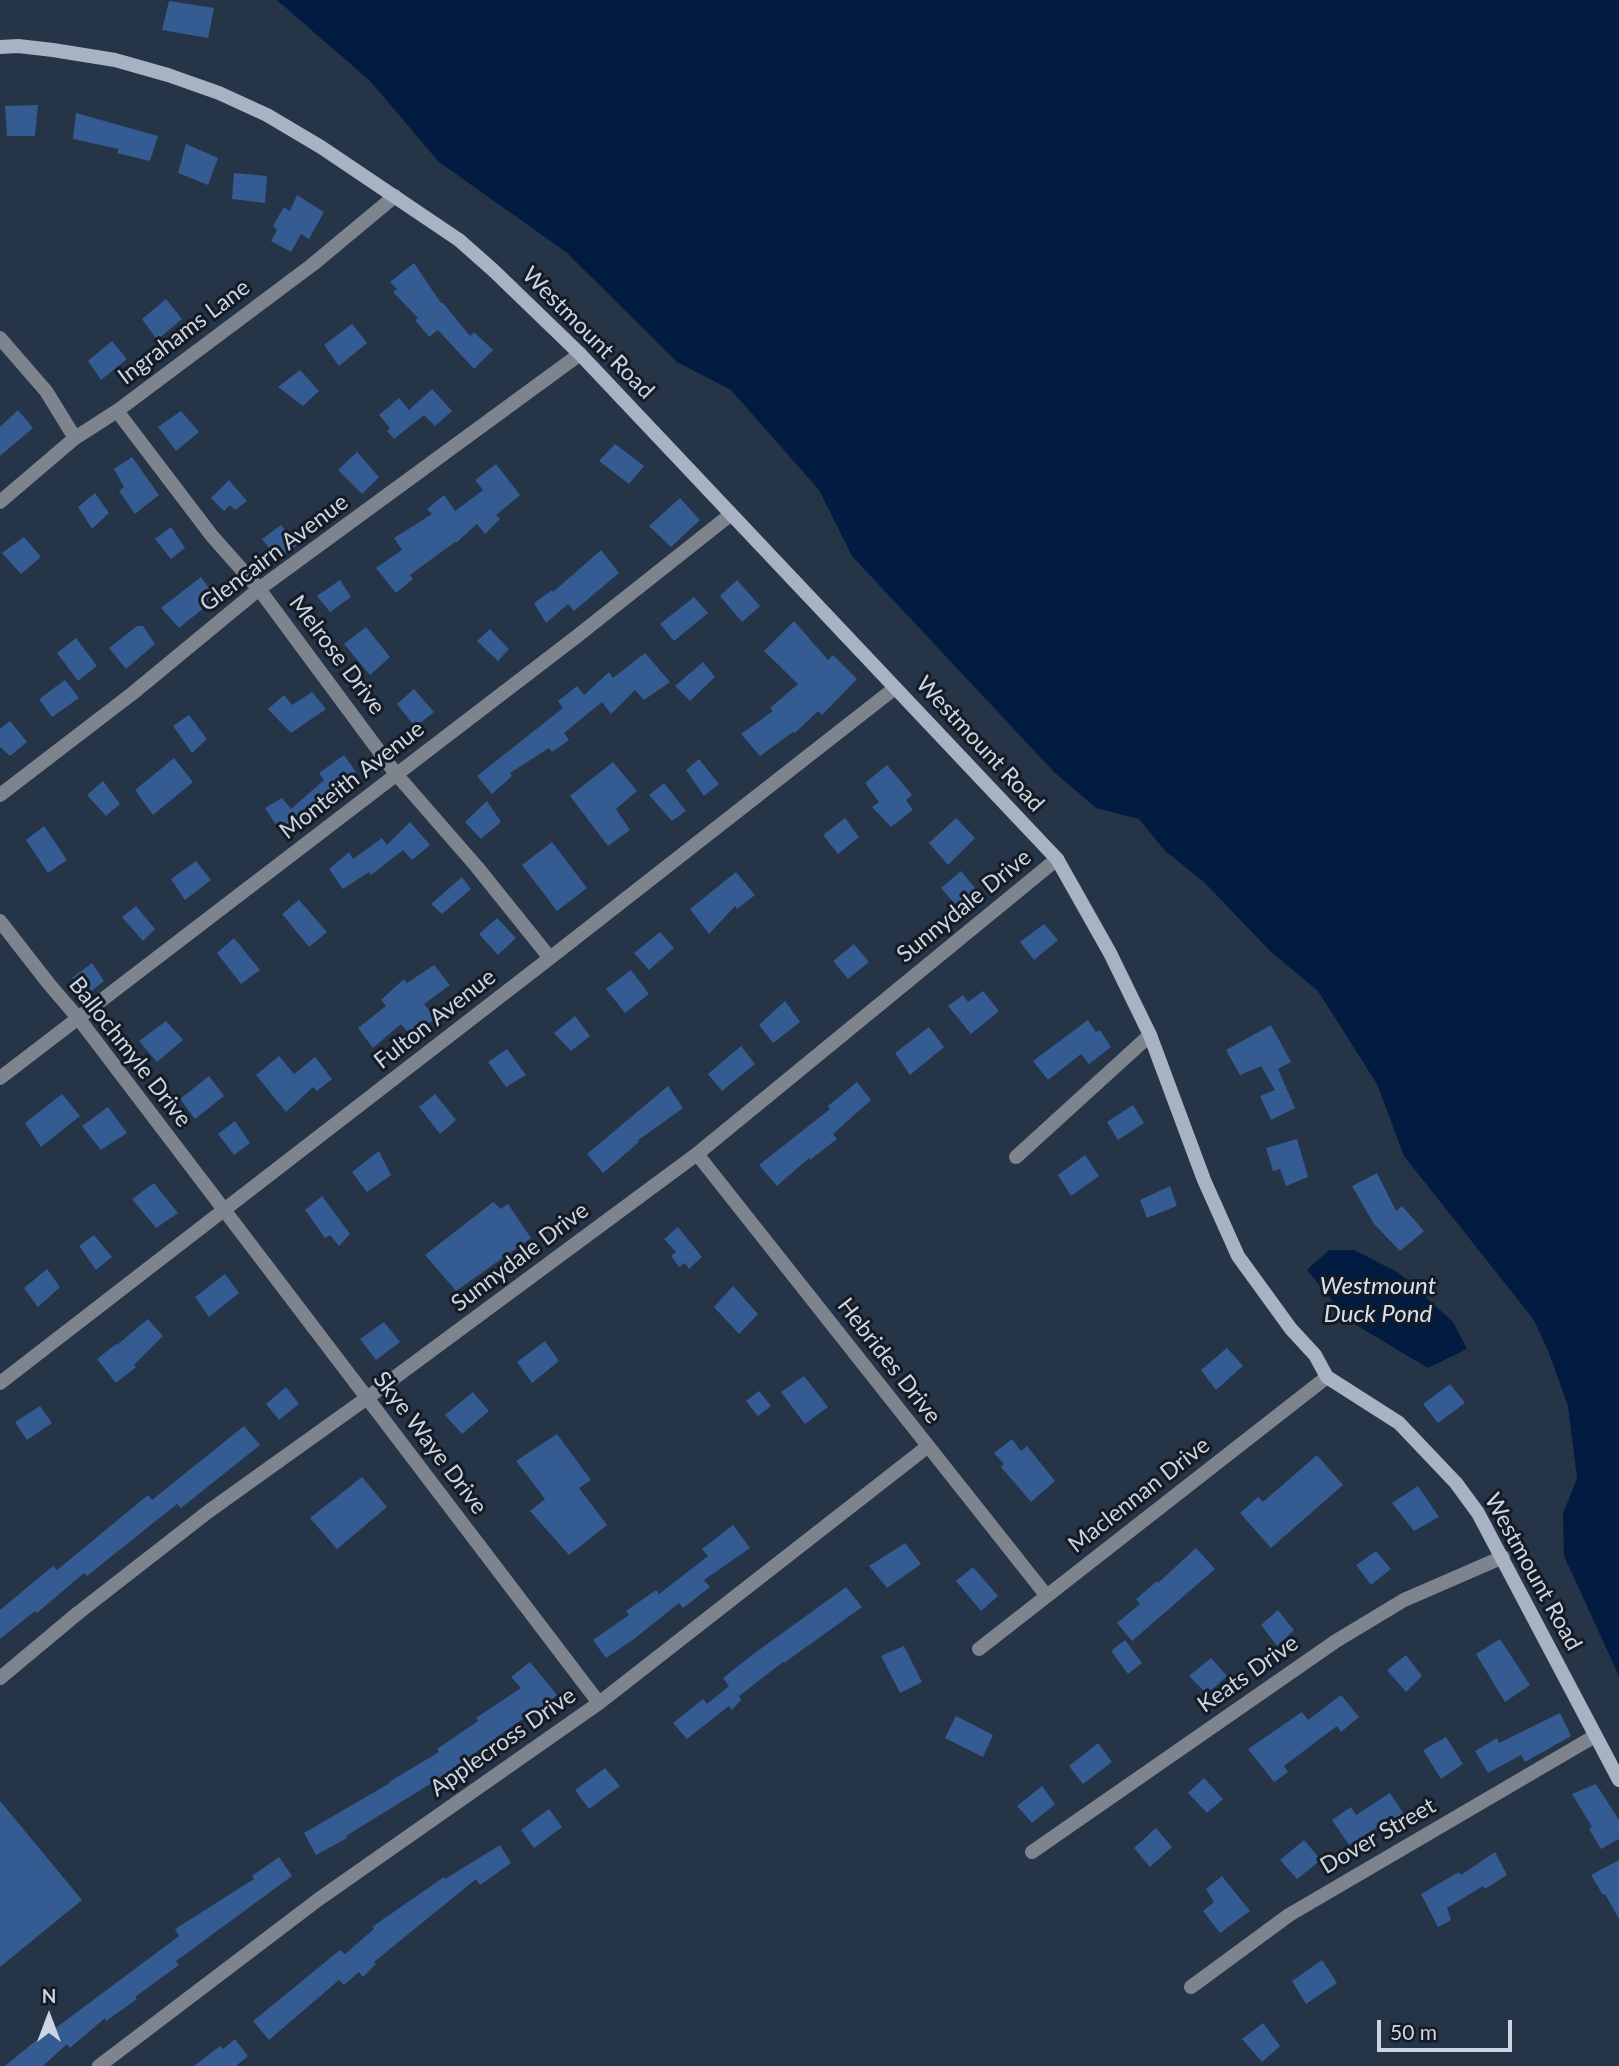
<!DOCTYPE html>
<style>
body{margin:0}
#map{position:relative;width:1619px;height:2066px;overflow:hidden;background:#263447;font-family:Lato,sans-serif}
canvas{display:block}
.north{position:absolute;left:14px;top:1982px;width:70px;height:70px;-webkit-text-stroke:5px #151b24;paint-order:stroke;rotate:0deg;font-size:19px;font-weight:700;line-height:28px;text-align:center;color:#ccd5e1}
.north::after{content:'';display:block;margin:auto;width:24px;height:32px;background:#ccd5e1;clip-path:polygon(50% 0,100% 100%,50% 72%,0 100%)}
.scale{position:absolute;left:1377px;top:2020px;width:135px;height:32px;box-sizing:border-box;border:4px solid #ccd5e1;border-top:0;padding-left:9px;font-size:21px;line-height:24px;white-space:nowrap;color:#ccd5e1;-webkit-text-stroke:5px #151b24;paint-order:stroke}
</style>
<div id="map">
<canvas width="1619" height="2066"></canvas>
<div class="north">N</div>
<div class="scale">50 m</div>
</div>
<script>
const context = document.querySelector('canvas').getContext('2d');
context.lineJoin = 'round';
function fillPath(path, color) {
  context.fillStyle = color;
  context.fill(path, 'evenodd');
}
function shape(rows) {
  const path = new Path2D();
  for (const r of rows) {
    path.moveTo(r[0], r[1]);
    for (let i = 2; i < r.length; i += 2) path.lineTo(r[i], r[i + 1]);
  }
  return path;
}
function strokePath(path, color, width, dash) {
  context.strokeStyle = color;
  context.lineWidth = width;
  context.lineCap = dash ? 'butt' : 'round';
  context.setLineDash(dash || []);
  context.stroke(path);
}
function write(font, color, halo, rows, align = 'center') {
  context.font = font + ' Lato,sans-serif';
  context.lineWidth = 6;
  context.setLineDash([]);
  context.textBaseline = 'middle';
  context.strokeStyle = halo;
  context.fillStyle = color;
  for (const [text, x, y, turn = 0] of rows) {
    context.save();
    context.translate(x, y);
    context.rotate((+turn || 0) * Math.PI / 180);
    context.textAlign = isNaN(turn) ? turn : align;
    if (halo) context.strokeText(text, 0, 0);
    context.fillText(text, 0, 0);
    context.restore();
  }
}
fillPath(shape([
 [277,0,1619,0,1619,1676,1564,1556,1563,1514,1577,1478,1568,1406,1549,1353,1534,1320,1404,1156,1377,1084,1318,991,1271,952,1204,882,1165,851,1139,819,1096,808,1054,772,852,556,819,490,731,390,677,362,566,252,439,162,370,81],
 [1329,1250,1354,1250,1399,1273,1453,1322,1467,1349,1428,1368,1348,1320,1307,1270]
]), '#011b41');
fillPath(shape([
 [169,1,214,8,208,38,162,30],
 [38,105,35,136,7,136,5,106],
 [76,113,158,136,150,161,117,153,119,149,73,139],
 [186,144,218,158,208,185,178,173],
 [234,173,267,176,265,203,232,199],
 [297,195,324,212,309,239,301,234,291,252,271,241,277,230,273,226,284,207,290,211],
 [414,263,441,303,443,303,470,336,474,332,493,350,474,369,438,330,429,337,415,320,418,318,393,292,397,289,390,282],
 [166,299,182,319,157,340,142,319],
 [352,324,367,343,339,366,324,345],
 [112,341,127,359,101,380,88,361],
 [300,370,319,391,303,406,278,387],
 [432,389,452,411,435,426,424,415,394,439,387,431,390,428,379,415,399,398,409,410],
 [18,410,33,428,0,456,0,427],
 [181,411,199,432,176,451,158,427],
 [615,444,644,466,629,484,599,461],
 [357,452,379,477,362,494,338,470],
 [132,457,159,495,135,514,119,491,124,487,114,469],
 [496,464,520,495,496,515,500,519,485,534,477,524,456,543,455,542,410,575,413,579,396,593,376,568,402,550,394,538,432,514,427,509,444,495,455,511,483,490,475,480],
 [229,480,247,501,235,510,230,505,224,511,211,498],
 [95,493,109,513,92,529,78,507],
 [680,498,700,520,671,547,649,526],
 [281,525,297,545,278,560,262,539],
 [171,527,185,548,171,559,155,539],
 [24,537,41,557,21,574,2,553],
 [601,550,619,573,574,611,568,604,546,623,534,603,552,590,553,592],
 [201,577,216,598,179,628,161,608],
 [340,580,351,597,330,612,317,596],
 [737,580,760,606,742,622,720,596],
 [694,597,708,613,674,641,660,624],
 [794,621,828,660,833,655,857,679,822,715,818,711,795,733,793,732,760,756,741,734,773,711,770,708,798,684,764,651],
 [137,626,143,626,155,644,126,669,109,648],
 [366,627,390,657,370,675,344,644],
 [490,629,509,649,498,661,477,641],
 [76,638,97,666,78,681,57,653],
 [645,653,670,682,644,700,635,690,611,714,602,702,564,733,569,740,552,752,549,748,510,773,512,776,492,794,477,776,563,708,558,701,577,686,584,695,609,672,613,678],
 [703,662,715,677,690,701,675,686],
 [65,680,79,698,52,717,39,699],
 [414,689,434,712,415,727,397,704],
 [312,692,326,709,291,733,268,709,284,695,292,705],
 [189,715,207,739,192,753,173,726],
 [10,721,27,742,10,756,0,747,0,729],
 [344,755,356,772,324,797,330,805,286,840,265,808,282,798,291,809,324,780,319,773],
 [174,758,193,782,153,815,135,790],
 [699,759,719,784,704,796,686,770],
 [613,762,637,791,616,809,630,830,608,846,570,796],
 [887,765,912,795,906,800,913,810,891,827,872,807,879,802,865,783],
 [103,781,120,804,106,816,87,795],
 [664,783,686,811,672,821,649,795],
 [487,801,501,822,481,839,465,822],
 [845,818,859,837,838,854,823,835],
 [956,818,975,838,948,865,929,843],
 [410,822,430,845,412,860,403,850,371,875,369,872,343,889,329,869,349,852,353,859,382,838,387,845],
 [44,826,67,860,48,873,26,840],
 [552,842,587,888,557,911,522,865],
 [196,861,211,880,185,900,171,879],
 [961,871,983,898,963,913,941,888],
 [736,872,755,895,737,909,735,906,709,934,690,909],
 [462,877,471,889,442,914,431,904],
 [299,900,327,932,309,947,282,914],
 [136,906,155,929,143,941,122,917],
 [497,918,516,938,498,955,479,934],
 [1044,924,1058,940,1034,960,1020,942],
 [660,932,674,948,649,970,634,953],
 [234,938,260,970,241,984,217,953],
 [854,944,869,962,848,979,833,961],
 [92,963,104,981,86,995,72,978],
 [434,965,450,985,424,1004,436,1018,412,1037,401,1024,373,1048,358,1028,386,1006,381,1000,404,979,407,983],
 [631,970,649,994,625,1013,606,989],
 [983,991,999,1011,971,1034,948,1006,963,995,968,1002],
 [785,1001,800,1022,773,1043,759,1025],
 [575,1016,590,1036,571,1051,554,1033],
 [1088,1020,1096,1032,1100,1030,1111,1047,1089,1064,1081,1054,1048,1080,1033,1061],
 [166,1021,183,1040,157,1062,139,1041],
 [1271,1025,1291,1062,1278,1069,1295,1108,1271,1120,1260,1096,1275,1090,1261,1066,1240,1075,1226,1050],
 [929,1027,944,1047,910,1075,895,1053],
 [741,1046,755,1064,722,1091,708,1074],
 [507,1049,526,1075,506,1087,488,1062],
 [279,1056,294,1074,315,1057,332,1079,317,1091,313,1087,286,1112,256,1075],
 [209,1076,224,1096,195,1119,180,1099],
 [857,1082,871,1100,833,1134,837,1139,810,1160,809,1158,777,1186,759,1165,830,1109,828,1106],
 [668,1086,683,1108,637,1141,639,1142,603,1173,587,1154],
 [62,1094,80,1116,41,1147,25,1123],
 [435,1094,456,1120,440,1134,419,1107],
 [1133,1105,1144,1123,1118,1140,1107,1122],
 [108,1107,127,1133,101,1150,82,1126],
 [235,1121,250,1143,234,1155,218,1134],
 [1297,1139,1308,1177,1286,1186,1280,1169,1273,1171,1266,1148],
 [379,1151,391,1175,367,1192,352,1172],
 [1085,1155,1099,1176,1071,1196,1058,1175],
 [1377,1173,1396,1211,1402,1206,1424,1231,1400,1251,1374,1224,1352,1186],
 [154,1183,178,1213,156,1228,132,1199],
 [1170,1186,1177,1206,1147,1218,1140,1200],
 [322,1196,350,1234,339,1246,330,1235,325,1238,305,1210],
 [493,1202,501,1209,508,1204,531,1238,456,1291,425,1255],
 [678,1227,702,1257,689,1269,685,1263,679,1267,671,1256,676,1252,664,1239],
 [94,1235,112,1257,96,1270,79,1246],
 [47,1269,60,1287,38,1307,24,1288],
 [225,1274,239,1293,209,1317,195,1297],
 [733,1286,758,1314,739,1334,714,1307],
 [148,1319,163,1336,134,1365,136,1367,116,1383,97,1359,116,1344,117,1345],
 [384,1322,400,1342,376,1360,360,1339],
 [545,1341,559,1361,532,1383,517,1362],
 [1227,1348,1243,1366,1216,1390,1201,1370],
 [804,1376,828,1407,805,1424,781,1392],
 [1450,1384,1465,1403,1438,1423,1423,1404],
 [286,1387,299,1404,279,1420,266,1404],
 [759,1391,771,1406,758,1416,746,1401],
 [473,1392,489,1411,462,1434,445,1415],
 [40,1406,52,1423,27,1440,15,1422],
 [244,1426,260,1445,181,1508,177,1504,87,1576,84,1573,37,1613,35,1611,0,1639,0,1610,53,1566,57,1570,148,1495,152,1500],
 [557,1434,591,1480,579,1488,607,1525,569,1555,530,1511,545,1499,516,1461],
 [1012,1439,1021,1451,1027,1446,1055,1481,1031,1502,1001,1467,1004,1464,994,1453],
 [1317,1455,1343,1485,1271,1548,1240,1513,1258,1497,1263,1502],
 [362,1477,387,1507,337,1549,310,1518],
 [1418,1486,1439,1517,1414,1531,1392,1503],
 [733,1525,750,1548,704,1580,710,1587,683,1608,679,1603,634,1639,606,1658,593,1640,629,1615,626,1611,656,1590,659,1594,708,1556,702,1549],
 [905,1543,921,1564,887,1588,869,1566],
 [1196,1548,1215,1569,1132,1641,1117,1623,1140,1604,1136,1599,1157,1581,1158,1583],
 [1376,1551,1391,1569,1371,1585,1356,1565],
 [973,1567,998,1596,981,1611,956,1581],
 [846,1587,862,1607,784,1663,783,1662,739,1696,741,1700,732,1710,729,1706,687,1739,673,1723,703,1699,707,1704,729,1686,723,1678,752,1655],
 [1278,1610,1294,1630,1277,1646,1261,1625],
 [1500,1639,1530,1685,1505,1702,1476,1654],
 [1125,1640,1142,1663,1128,1674,1111,1651],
 [904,1646,922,1682,900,1693,881,1656],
 [1406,1655,1422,1676,1406,1692,1387,1670],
 [1211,1658,1227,1676,1207,1694,1189,1676],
 [530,1662,557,1695,540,1710,538,1708,435,1781,346,1836,347,1838,316,1855,304,1833,390,1783,389,1782,439,1752,437,1749,478,1721,476,1718,521,1688,511,1677],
 [1341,1695,1359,1717,1341,1732,1337,1726,1284,1766,1288,1772,1274,1782,1248,1749,1302,1712,1308,1720],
 [1560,1713,1571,1736,1525,1762,1521,1755,1488,1773,1475,1751,1497,1738,1499,1743],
 [956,1716,993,1735,983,1757,945,1738],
 [1446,1737,1463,1764,1441,1779,1423,1750],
 [1098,1743,1112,1762,1083,1784,1069,1766],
 [605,1768,620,1786,589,1809,575,1790],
 [1204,1778,1223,1799,1207,1813,1188,1793],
 [1596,1784,1619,1820,1619,1839,1601,1849,1589,1829,1592,1827,1572,1794],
 [1042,1786,1055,1804,1032,1823,1017,1806],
 [1390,1793,1405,1816,1388,1829,1384,1823,1349,1845,1332,1820,1351,1807,1356,1815],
 [0,1801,82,1900,0,1967],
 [549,1809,562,1827,534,1848,521,1830],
 [1156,1828,1172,1847,1150,1867,1134,1848],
 [1304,1840,1321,1860,1297,1879,1280,1860],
 [500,1845,511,1863,480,1885,476,1879,374,1962,376,1964,363,1977,359,1972,344,1985,339,1980,269,2040,253,2021,340,1950,345,1954,374,1929,372,1927,444,1877,445,1879],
 [1495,1852,1507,1875,1485,1889,1483,1886,1447,1908,1451,1920,1438,1927,1421,1894,1459,1872,1461,1875],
 [279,1857,292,1876,176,1961,179,1965,135,1997,137,1999,106,2021,105,2018,70,2048,67,2044,43,2066,5,2066,44,2034,45,2036,179,1936,175,1929,254,1879,252,1876],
 [1619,1860,1619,1919,1605,1894,1603,1895,1591,1875],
 [1222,1876,1250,1911,1220,1933,1203,1911,1214,1902,1206,1889],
 [1322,1960,1337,1983,1306,2004,1292,1981],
 [1263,2023,1280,2046,1262,2062,1242,2039],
 [235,2039,248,2056,236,2066,194,2066,220,2046,223,2049]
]), '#345b92');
strokePath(shape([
 [0,338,46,391,75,438],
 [117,411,212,536,259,589,396,774,477,867,550,958],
 [0,502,75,438,117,411,312,265,395,196],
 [0,795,133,693,259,589,580,354],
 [0,921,49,984,79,1019,599,1703],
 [0,1078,576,637,730,515],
 [697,1154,1046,1595],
 [1016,1157,1150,1035],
 [0,1383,550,958,895,688],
 [979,1649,1327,1377],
 [0,1678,78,1613,209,1511,367,1398,697,1154,1057,859],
 [1032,1852,1336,1641,1404,1600,1503,1557],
 [1191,1987,1289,1915,1595,1736],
 [99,2066,319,1899,599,1703,927,1447]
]), '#7d848e', 14);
strokePath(shape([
 [0,47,18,46,53,50,115,60,168,75,219,93,267,115,321,147,459,240,493,270,580,354,1057,859,1110,953,1150,1035,1204,1180,1238,1256,1291,1329,1315,1355,1327,1377,1399,1423,1456,1483,1478,1513,1619,1780]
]), '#a7b2c3', 14);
write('23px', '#ccd5e1', '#151b24', [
 ["Ingrahams Lane",184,332,-37],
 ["Westmount Road",588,333,45],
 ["Glencairn Avenue",274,553,-37],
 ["Melrose Drive",337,655,53],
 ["Westmount Road",980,744,47],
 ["Monteith Avenue",352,780,-38],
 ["Sunnydale Drive",964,906,-39],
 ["Fulton Avenue",435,1019,-38],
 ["Ballochmyle Drive",130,1052,52],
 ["Sunnydale Drive",520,1257,-37],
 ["Hebrides Drive",889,1361,52],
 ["Skye Waye Drive",430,1443,53],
 ["Maclennan Drive",1139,1495,-38],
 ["Westmount Road",1533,1572,61],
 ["Keats Drive",1248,1674,-35],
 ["Applecross Drive",503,1742,-35],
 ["Dover Street",1378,1836,-30]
]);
write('italic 24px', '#d4e0f0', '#151b24', [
 ["Westmount",1378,1286],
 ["Duck Pond",1378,1314]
]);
</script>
